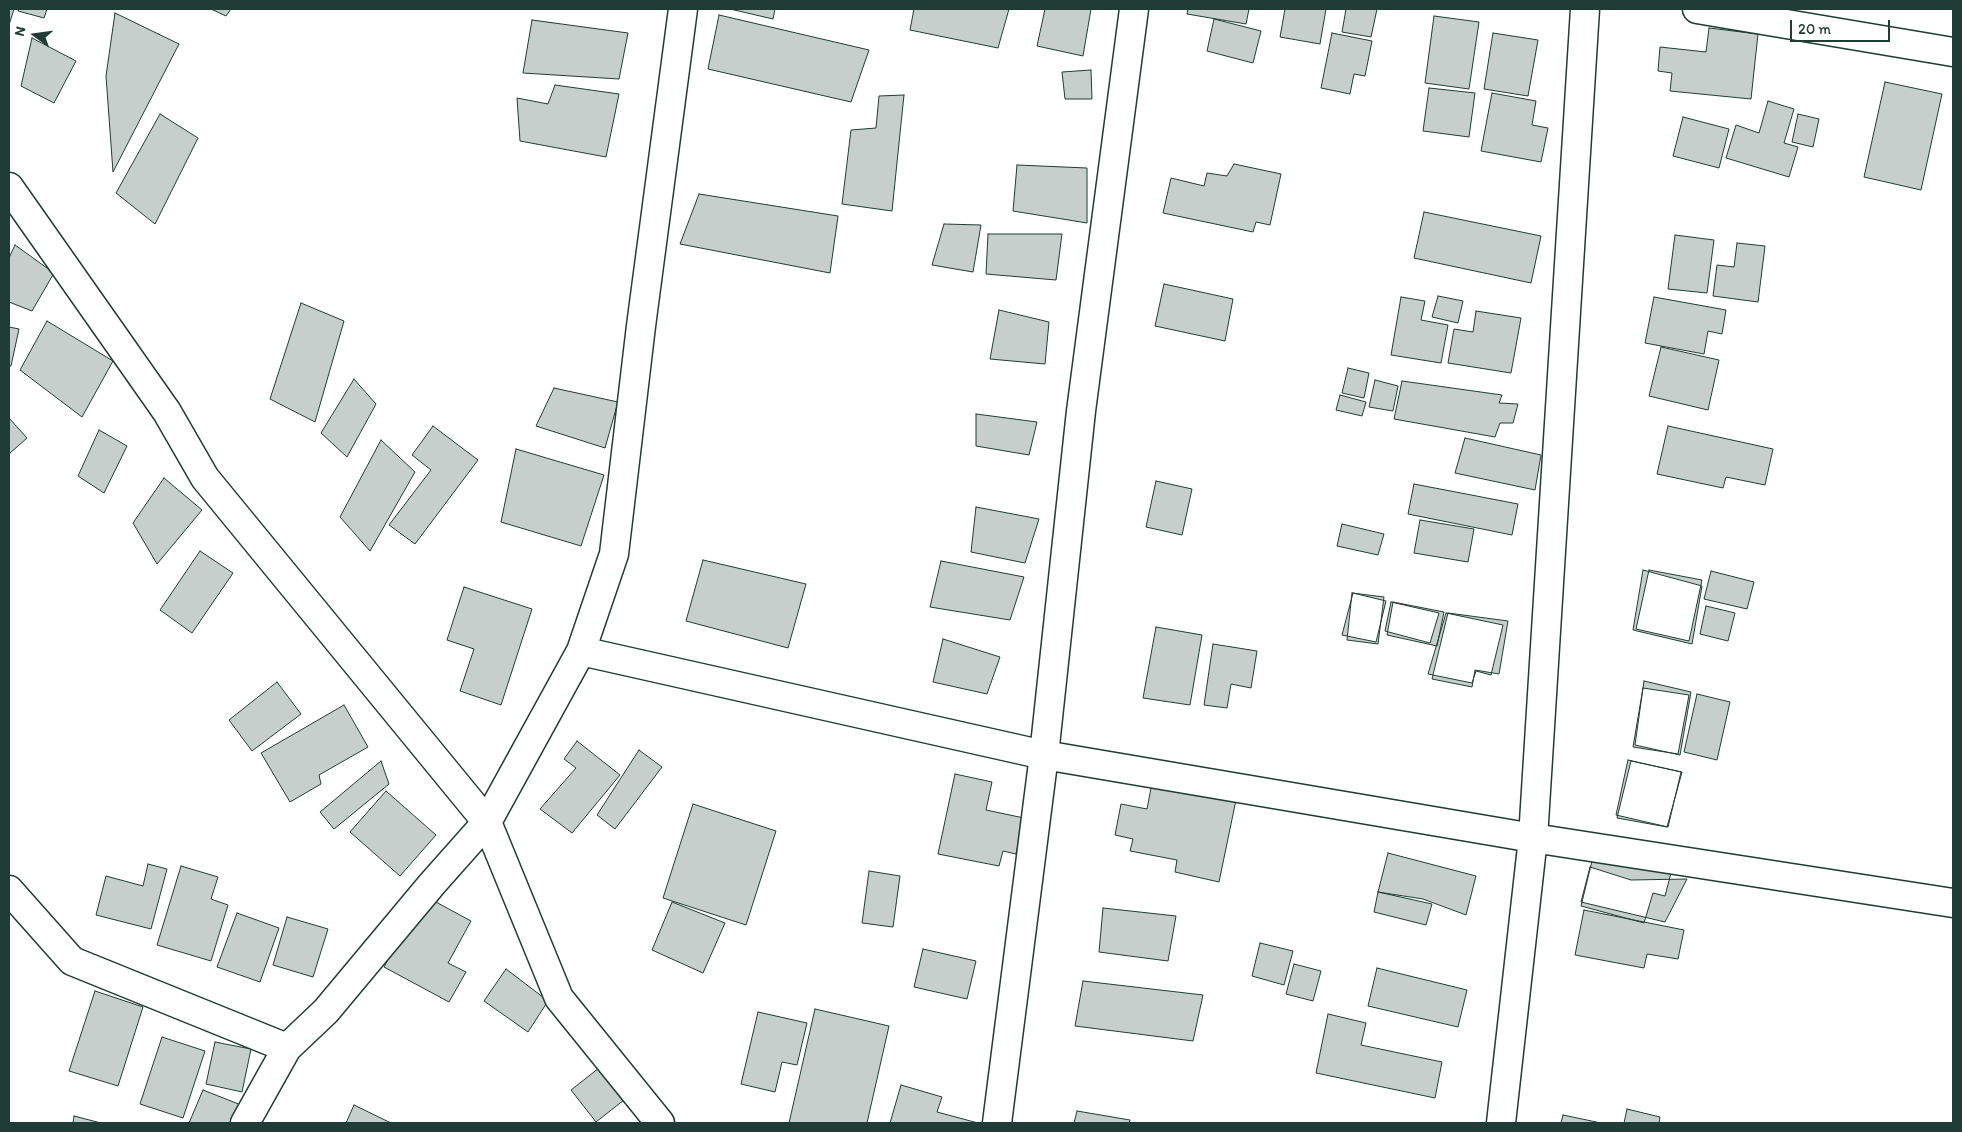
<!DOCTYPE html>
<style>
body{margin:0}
#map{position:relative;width:1962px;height:1132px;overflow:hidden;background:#fff;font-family:Itim,sans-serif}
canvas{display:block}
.frame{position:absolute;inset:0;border:10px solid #1f3d34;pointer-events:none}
.north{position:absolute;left:10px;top:10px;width:50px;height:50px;-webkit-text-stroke:4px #fff;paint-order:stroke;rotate:284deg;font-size:14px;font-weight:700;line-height:20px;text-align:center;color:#1f3d34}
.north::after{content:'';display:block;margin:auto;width:18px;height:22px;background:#1f3d34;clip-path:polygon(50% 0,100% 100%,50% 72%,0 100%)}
.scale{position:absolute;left:1790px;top:20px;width:100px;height:22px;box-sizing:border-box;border:2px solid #1f3d34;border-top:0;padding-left:6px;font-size:15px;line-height:18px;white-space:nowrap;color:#1f3d34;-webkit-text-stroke:4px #fff;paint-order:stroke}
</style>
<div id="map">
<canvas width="1962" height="1132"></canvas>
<div class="frame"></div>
<div class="north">N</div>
<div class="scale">20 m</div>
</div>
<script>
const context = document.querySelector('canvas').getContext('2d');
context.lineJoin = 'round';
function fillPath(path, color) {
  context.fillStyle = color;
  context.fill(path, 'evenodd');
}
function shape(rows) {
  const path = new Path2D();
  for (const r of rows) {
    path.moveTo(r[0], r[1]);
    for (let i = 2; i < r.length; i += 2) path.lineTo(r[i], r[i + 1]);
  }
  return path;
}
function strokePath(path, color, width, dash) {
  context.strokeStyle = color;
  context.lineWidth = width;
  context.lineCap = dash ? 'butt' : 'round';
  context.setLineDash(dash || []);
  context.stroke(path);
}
const building = shape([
 [9,9,14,9,9,25,9,9],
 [19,9,47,9,44,18,18,11,19,9],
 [211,9,231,9,226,16,211,9],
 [730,9,775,9,773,19,730,9],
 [914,9,1009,9,998,48,910,30,914,9],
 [1045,9,1091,9,1083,56,1037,46,1045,9],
 [1188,9,1249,9,1246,24,1187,14,1188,9],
 [1285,9,1326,9,1320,44,1280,37,1285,9],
 [1346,9,1377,9,1371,37,1342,32,1346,9],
 [115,13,179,44,113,172,106,76,115,13],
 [719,15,869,50,851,102,708,69,719,15],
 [1434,16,1479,22,1469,89,1425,83,1434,16],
 [1214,19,1261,31,1253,63,1207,51,1214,19],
 [532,20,628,33,619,79,523,73,532,20],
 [1709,28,1758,34,1751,99,1670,91,1672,73,1658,71,1660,47,1706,52,1709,28],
 [1332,33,1372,41,1365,76,1354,74,1350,94,1321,88,1332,33],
 [1493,33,1538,40,1528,96,1484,89,1493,33],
 [32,38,76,61,54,103,21,86,32,38],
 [1091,70,1092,99,1065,99,1062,72,1091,70],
 [1885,82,1942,94,1921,190,1864,177,1885,82],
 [555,85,619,94,606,157,520,141,517,98,548,104,555,85],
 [1429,88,1475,93,1469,137,1423,131,1429,88],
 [1492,93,1536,101,1532,125,1548,128,1541,162,1481,151,1492,93],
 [904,95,892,211,842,204,851,130,876,128,879,96,904,95],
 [1768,101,1794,109,1784,143,1798,147,1789,177,1726,158,1736,125,1759,133,1768,101],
 [160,114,198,138,155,224,116,193,160,114],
 [1798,114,1819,119,1813,147,1792,142,1798,114],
 [1683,117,1729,129,1719,168,1673,156,1683,117],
 [1234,164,1281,174,1270,225,1256,222,1253,232,1163,213,1171,178,1204,186,1207,173,1227,176,1234,164],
 [1017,165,1087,168,1087,223,1013,211,1017,165],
 [699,194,838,216,830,273,680,244,699,194],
 [1424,212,1541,236,1531,283,1414,258,1424,212],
 [944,224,981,225,973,272,932,265,944,224],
 [988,234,1062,234,1056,280,986,274,988,234],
 [1675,235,1714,240,1707,293,1668,289,1675,235],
 [1737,243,1765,246,1758,302,1713,296,1717,265,1734,267,1737,243],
 [15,245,54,273,32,311,9,302,9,258,15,245],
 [1164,284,1233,299,1225,341,1155,326,1164,284],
 [1438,296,1463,301,1458,323,1432,317,1438,296],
 [1401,297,1425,301,1421,320,1448,325,1441,363,1391,355,1401,297],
 [1654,297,1726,310,1722,334,1708,331,1704,354,1645,343,1654,297],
 [301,303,344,321,315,422,270,399,301,303],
 [999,310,1049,322,1045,364,990,359,999,310],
 [1476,311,1521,318,1511,373,1448,363,1454,329,1473,332,1476,311],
 [47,321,113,361,82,417,20,370,47,321],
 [9,327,19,329,11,366,9,366,9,327],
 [1661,347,1719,360,1708,410,1649,396,1661,347],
 [1348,368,1369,373,1364,398,1342,393,1348,368],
 [354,379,376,404,347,457,321,433,354,379],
 [1375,380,1398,386,1393,411,1369,407,1375,380],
 [1402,381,1502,395,1499,403,1518,404,1513,423,1500,423,1495,437,1394,419,1402,381],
 [554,388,618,402,605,448,536,426,554,388],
 [1340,395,1366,402,1362,416,1336,410,1340,395],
 [976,414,1037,422,1029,455,976,446,976,414],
 [9,418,27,438,9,454,9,418],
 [433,426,478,460,415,544,389,525,431,470,412,455,433,426],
 [1668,426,1773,449,1765,485,1726,477,1723,488,1657,474,1668,426],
 [99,430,127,446,104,493,78,476,99,430],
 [1465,438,1541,455,1535,490,1455,473,1465,438],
 [381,440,415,472,370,551,340,517,381,440],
 [516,449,604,475,581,546,501,522,516,449],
 [164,478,202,510,157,564,133,523,164,478],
 [1156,481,1192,489,1182,535,1146,527,1156,481],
 [1414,484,1518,504,1512,535,1408,514,1414,484],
 [976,507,1039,519,1025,563,971,552,976,507],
 [1420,520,1474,529,1468,562,1414,553,1420,520],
 [1342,524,1384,534,1378,555,1337,546,1342,524],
 [200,551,233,573,192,633,160,610,200,551],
 [703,560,806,584,788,648,686,621,703,560],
 [941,561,1024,577,1010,620,930,607,941,561],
 [1643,570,1702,586,1692,644,1633,630,1643,570],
 [1649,570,1702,580,1689,641,1636,629,1649,570],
 [1711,571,1754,582,1747,609,1704,599,1711,571],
 [464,587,532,609,501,705,460,691,474,649,447,640,464,587],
 [1352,593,1384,597,1378,644,1347,640,1352,593],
 [1353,593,1386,601,1376,642,1342,635,1353,593],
 [1391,602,1439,613,1430,643,1385,631,1391,602],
 [1393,602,1444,612,1437,646,1387,635,1393,602],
 [1706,606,1735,613,1728,641,1700,634,1706,606],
 [1446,613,1503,625,1491,675,1476,671,1472,683,1428,674,1446,613],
 [1448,613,1508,621,1499,674,1475,670,1472,687,1432,679,1448,613],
 [1156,627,1202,635,1190,705,1143,698,1156,627],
 [943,639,1000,657,987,694,933,682,943,639],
 [1213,644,1257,651,1251,688,1231,684,1227,708,1204,705,1213,644],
 [1644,681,1691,692,1680,755,1635,745,1644,681],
 [277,682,301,714,252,751,229,720,277,682],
 [1643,688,1689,695,1678,754,1633,747,1643,688],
 [1697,694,1730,702,1717,760,1684,752,1697,694],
 [344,705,368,747,319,775,321,784,290,802,261,753,344,705],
 [577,741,620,775,572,833,540,809,576,768,564,759,577,741],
 [639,750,662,767,615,829,597,815,639,750],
 [1628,760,1681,772,1668,827,1616,815,1628,760],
 [381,761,389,784,334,829,320,812,381,761],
 [1631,761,1682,772,1667,827,1617,818,1631,761],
 [955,774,992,782,986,810,1024,818,1016,854,1003,851,999,866,938,854,955,774],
 [1152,783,1236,800,1219,882,1175,872,1177,860,1130,851,1133,839,1115,835,1121,804,1147,809,1152,783],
 [386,791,436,835,400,876,350,832,386,791],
 [693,804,776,831,746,925,663,898,693,804],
 [1388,853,1476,876,1466,915,1423,899,1378,892,1388,853],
 [1594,853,1671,873,1665,896,1653,893,1644,923,1581,906,1594,853],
 [148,864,167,869,151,929,96,915,106,876,143,886,148,864],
 [181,866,218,877,211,899,228,905,211,961,157,945,181,866],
 [1590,867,1631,880,1687,879,1665,922,1581,902,1590,867],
 [869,871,900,876,893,927,862,923,869,871],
 [1378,892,1432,904,1426,925,1374,912,1378,892],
 [423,895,471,921,448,963,466,972,449,1002,384,967,423,895],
 [672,902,725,923,703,973,652,950,672,902],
 [1103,908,1176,916,1168,961,1099,952,1103,908],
 [1584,910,1684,930,1678,959,1647,954,1644,968,1575,955,1584,910],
 [237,913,279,928,260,982,217,967,237,913],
 [287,917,328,929,313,977,273,965,287,917],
 [1260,943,1293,951,1284,985,1252,976,1260,943],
 [923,949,976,961,967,999,914,987,923,949],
 [1294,964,1321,971,1313,1001,1286,994,1294,964],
 [1377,968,1467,990,1458,1027,1368,1006,1377,968],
 [506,969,548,1001,528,1032,484,1001,506,969],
 [1083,981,1203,995,1193,1041,1075,1026,1083,981],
 [95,991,143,1007,118,1086,69,1071,95,991],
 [815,1009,889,1026,867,1123,789,1123,815,1009],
 [758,1012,807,1023,797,1065,782,1062,775,1092,741,1084,758,1012],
 [1328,1014,1366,1023,1361,1045,1442,1062,1435,1098,1316,1073,1328,1014],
 [162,1037,205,1051,183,1118,140,1104,162,1037],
 [215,1042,251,1049,242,1092,206,1084,215,1042],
 [599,1068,624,1100,596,1122,571,1090,599,1068],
 [901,1085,942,1097,937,1112,978,1123,890,1123,901,1085],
 [203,1090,241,1105,233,1123,189,1123,203,1090],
 [354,1105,391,1123,346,1123,354,1105],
 [1627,1109,1660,1117,1659,1123,1624,1123,1627,1109],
 [1077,1111,1130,1120,1129,1123,1074,1123,1077,1111],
 [1563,1115,1601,1123,1561,1123,1563,1115],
 [74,1116,101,1123,73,1123,74,1116]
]);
fillPath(building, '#c7cfcc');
strokePath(building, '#1f3d34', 1);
const street = shape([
 [1697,9,1953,52],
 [9,187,167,412,205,478,487,822,559,998,660,1123],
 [581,651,1044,755,1533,838,1953,903],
 [9,890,72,961,287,1048],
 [245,1123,287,1048,326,1011,432,884,487,822,581,651,614,554,641,326,683,9],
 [997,1123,1044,755,1081,411,1134,9],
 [1501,1123,1533,838,1585,9]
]);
strokePath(street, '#1f3d34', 31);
strokePath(street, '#fff', 28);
</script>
